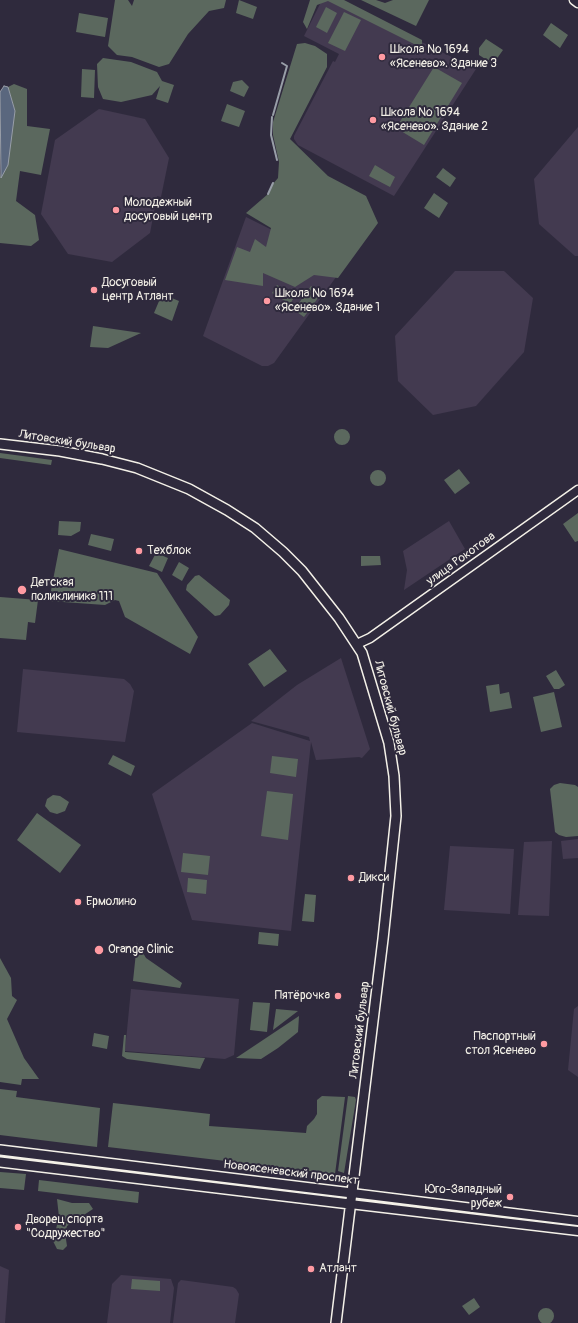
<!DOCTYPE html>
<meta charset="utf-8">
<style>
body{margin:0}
canvas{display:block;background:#2f2a3d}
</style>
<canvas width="578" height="1323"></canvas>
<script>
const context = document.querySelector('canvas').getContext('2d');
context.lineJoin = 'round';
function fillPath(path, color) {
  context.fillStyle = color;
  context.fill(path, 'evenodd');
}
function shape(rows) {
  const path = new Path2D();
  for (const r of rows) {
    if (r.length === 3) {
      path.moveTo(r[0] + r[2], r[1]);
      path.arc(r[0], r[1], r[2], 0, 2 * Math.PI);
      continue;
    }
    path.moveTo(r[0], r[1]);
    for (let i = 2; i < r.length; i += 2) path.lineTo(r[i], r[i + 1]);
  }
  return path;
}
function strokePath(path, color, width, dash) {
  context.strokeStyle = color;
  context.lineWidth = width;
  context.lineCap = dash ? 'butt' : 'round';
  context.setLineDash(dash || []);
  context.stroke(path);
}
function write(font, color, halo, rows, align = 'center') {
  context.font = font + ' Pangolin,sans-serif';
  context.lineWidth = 4;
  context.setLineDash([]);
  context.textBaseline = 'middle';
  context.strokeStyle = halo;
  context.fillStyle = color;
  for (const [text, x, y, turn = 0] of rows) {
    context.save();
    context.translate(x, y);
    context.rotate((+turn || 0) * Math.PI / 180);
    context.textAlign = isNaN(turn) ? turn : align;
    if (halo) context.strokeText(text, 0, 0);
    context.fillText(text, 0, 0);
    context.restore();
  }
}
fillPath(shape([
 [322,0,337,0,476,69,394,196,298,145,294,139,294,136,333,61,335,62,339,54,304,36],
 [99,109,145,119,169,158,161,197,157,196,150,233,112,262,68,254,41,214,55,140],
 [578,127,578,256,575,256,539,224,534,179],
 [246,217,344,266,274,363,268,366,262,366,203,336],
 [455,271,504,271,533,298,524,352,476,406,433,415,398,381,395,336],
 [449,521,465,549,404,590,407,570,403,551],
 [341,658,370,749,362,758,359,757,316,760,311,742,291,931,192,920,152,794,252,723,310,741,309,737,251,721,297,685],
 [23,669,124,679,130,684,134,691,125,742,17,732],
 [578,839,578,858,563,859,561,841],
 [552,841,549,916,518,915,524,842],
 [450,846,514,849,510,914,444,910],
 [131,989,239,999,234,1055,225,1059,125,1051],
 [578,1006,578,1077,568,1070,574,1009],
 [0,1266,9,1270,5,1323,0,1323],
 [121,1275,171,1279,174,1288,170,1323,107,1323,112,1284],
 [181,1280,233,1287,236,1289,239,1294,235,1323,173,1323,178,1283]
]), '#433a50');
fillPath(shape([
 [115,0,128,0,132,6,134,0,226,0,224,8,209,11,188,34,169,64,159,67,132,57,117,55,108,46],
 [239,0,257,7,253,19,236,13],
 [310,0,344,0,422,40,422,48,328,1,317,5,307,29,303,22],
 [361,0,376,0,385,3,393,0,429,0,416,26],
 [326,7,337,13,327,33,316,27],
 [344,12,361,20,345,51,328,43],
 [79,13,108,18,105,37,76,32],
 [551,23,568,35,560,48,543,35],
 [486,39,503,50,493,64,479,55,479,48],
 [305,43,315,46,327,54,327,67,290,139,328,176,366,196,378,223,338,278,314,275,295,287,263,273,263,286,225,280,237,247,250,252,255,239,266,247,271,228,246,213,268,194,272,185,278,178,279,162,273,135,273,122,297,44],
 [103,58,131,62,157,72,162,81,174,85,168,103,156,99,160,86,152,95,121,102,103,99,98,87,97,64],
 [434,67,462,83,424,145,396,128],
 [82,69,95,70,94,98,81,97],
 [242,80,249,87,244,97,230,91,233,82],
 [14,84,27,89,27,126,50,129,41,175,20,171,16,201,35,215,39,240,31,246,0,243,0,177,15,111,8,87],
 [227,104,245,111,239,127,221,121],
 [375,165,395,177,390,187,369,176],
 [443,168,456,178,450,187,436,177],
 [434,193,448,203,439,218,424,208],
 [277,285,295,296,290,304,272,293],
 [311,286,321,294,304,317,294,310],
 [162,294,179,301,172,321,154,313],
 [93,326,141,333,108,348,90,347],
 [342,437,8],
 [0,453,52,460,51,465,0,458],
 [459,469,470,483,455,494,444,480],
 [378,478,8],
 [578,513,578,541,575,542,563,524],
 [59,521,81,522,80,531,71,536,58,535],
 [91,534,114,539,111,551,88,545],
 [59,549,157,573,198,637,190,654,125,617,119,601,115,600,105,605,49,601],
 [156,553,168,558,162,572,149,566],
 [361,556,380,556,381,565,361,566],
 [179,562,189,568,182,581,172,575],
 [199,575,230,600,229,605,220,615,215,616,186,590,187,585,195,576],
 [0,597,38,600,35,623,28,622,26,640,0,638],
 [270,649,287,671,264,687,248,664],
 [556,670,565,685,559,689,554,689,546,676],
 [499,684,500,694,509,692,512,708,490,712,486,686],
 [554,692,562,727,541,732,533,697],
 [113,755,135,766,131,776,108,764],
 [272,756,298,759,296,777,270,773],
 [560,783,575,785,578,787,578,836,566,837,559,835,555,832,550,789,554,785],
 [267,791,293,794,288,840,261,836],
 [53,795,60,796,69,802,65,811,57,814,50,812,45,806,47,799],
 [37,813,81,845,60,873,17,840],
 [183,853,210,856,208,875,181,872],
 [188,878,207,880,206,894,187,892],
 [305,894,316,895,314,922,302,921],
 [259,932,279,934,278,946,258,944],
 [137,943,146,958,182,983,180,988,133,981],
 [0,958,11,978,12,996,17,1000,7,1019,24,1058,39,1079,22,1079,21,1085,0,1082],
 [253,1002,270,1003,267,1032,250,1030],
 [276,1009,298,1011,273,1030],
 [299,1016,298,1032,278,1048,261,1059,236,1058],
 [94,1033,109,1036,107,1049,92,1046],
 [124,1035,126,1035,125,1052,205,1058,200,1069,127,1059,122,1056],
 [0,1089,17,1091,16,1097,100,1108,97,1147,0,1135],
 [322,1096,345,1097,335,1174,108,1147,113,1103,210,1114,209,1126,306,1133,307,1126,314,1119,317,1114,317,1100],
 [348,1096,355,1097,356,1100,344,1173,338,1171],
 [0,1172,26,1174,24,1190,0,1188],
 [39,1180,139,1192,138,1203,38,1191],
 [57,1199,72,1203,89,1203,93,1209,67,1226,65,1233,67,1246,63,1250,57,1249,53,1241,59,1217],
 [132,1279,160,1281,160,1291,131,1289],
 [474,1298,480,1307,469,1315,462,1306],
 [546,1316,8]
]), '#5b685e');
const water = shape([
 [4,86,8,87,15,111,8,165,1,178,0,92,4,86]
]);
fillPath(water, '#5a677e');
strokePath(water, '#989ea8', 1);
strokePath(shape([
 [273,115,287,66,282,63],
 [272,117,271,135,277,160],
 [268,194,273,183]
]), '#989ea8', 2);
const tertiary = shape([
 [574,0,578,3],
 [357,644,370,638,578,490],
 [352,1193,578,1221],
 [350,1204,578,1231]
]);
const secondary = shape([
 [0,444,60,451,102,459,137,468,189,489,227,510,255,528,283,552,302,571,339,618,362,653,389,743,394,776,396,816,383,939,336,1323],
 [0,1150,352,1193],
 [0,1162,350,1204]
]);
strokePath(tertiary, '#f4f1e8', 11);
strokePath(secondary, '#f4f1e8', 12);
strokePath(tertiary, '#2f2a3d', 8);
strokePath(secondary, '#2f2a3d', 9);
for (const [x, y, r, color] of [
 [382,57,4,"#ff9aa2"],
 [373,120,4,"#ff9aa2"],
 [116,210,4,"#ff9aa2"],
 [94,290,4,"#ff9aa2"],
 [267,301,4,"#ff9aa2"],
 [139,551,4,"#ff9aa2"],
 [22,590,5,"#ff9aa2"],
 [351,878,4,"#ff9aa2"],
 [78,902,4,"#ff9aa2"],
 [99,950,5,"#ff9aa2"],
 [338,996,4,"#ff9aa2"],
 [544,1044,4,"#ff9aa2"],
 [510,1197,4,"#ff9aa2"],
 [18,1227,4,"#ff9aa2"],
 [311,1269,4,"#ff9aa2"]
]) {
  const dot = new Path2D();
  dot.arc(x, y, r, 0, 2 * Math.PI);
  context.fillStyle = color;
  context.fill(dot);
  strokePath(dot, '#2f2a3d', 1.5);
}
write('12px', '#f4f1e8', '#2f2a3d', [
 ["Школа № 1694",390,50],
 ["«Ясенево». Здание 3",390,64],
 ["Школа № 1694",381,113],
 ["«Ясенево». Здание 2",381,127],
 ["Молодежный",124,203],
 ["досуговый центр",124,217],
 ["Досуговый",102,283],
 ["центр Атлант",102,297],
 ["Школа № 1694",275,294],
 ["«Ясенево». Здание 1",275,308],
 ["Техблок",147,551],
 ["Детская",31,583],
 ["поликлиника 111",31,597],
 ["Дикси",359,878],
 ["Ермолино",86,902],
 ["Orange Clinic",108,950],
 ["Пятёрочка",330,996,"right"],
 ["Паспортный",536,1037,"right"],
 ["стол Ясенево",536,1051,"right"],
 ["Юго-Западный",502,1190,"right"],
 ["рубеж",502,1204,"right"],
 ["Дворец спорта",26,1220],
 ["\"Содружество\"",26,1234],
 ["Атлант",319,1269]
], 'left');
write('12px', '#f4f1e8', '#2f2a3d', [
 ["Литовский бульвар",67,442,9],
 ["улица Рокотова",461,559,-36],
 ["Литовский бульвар",390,708,75],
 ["Литовский бульвар",360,1030,-83],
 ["Новоясеневский проспект",291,1173,7]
]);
</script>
